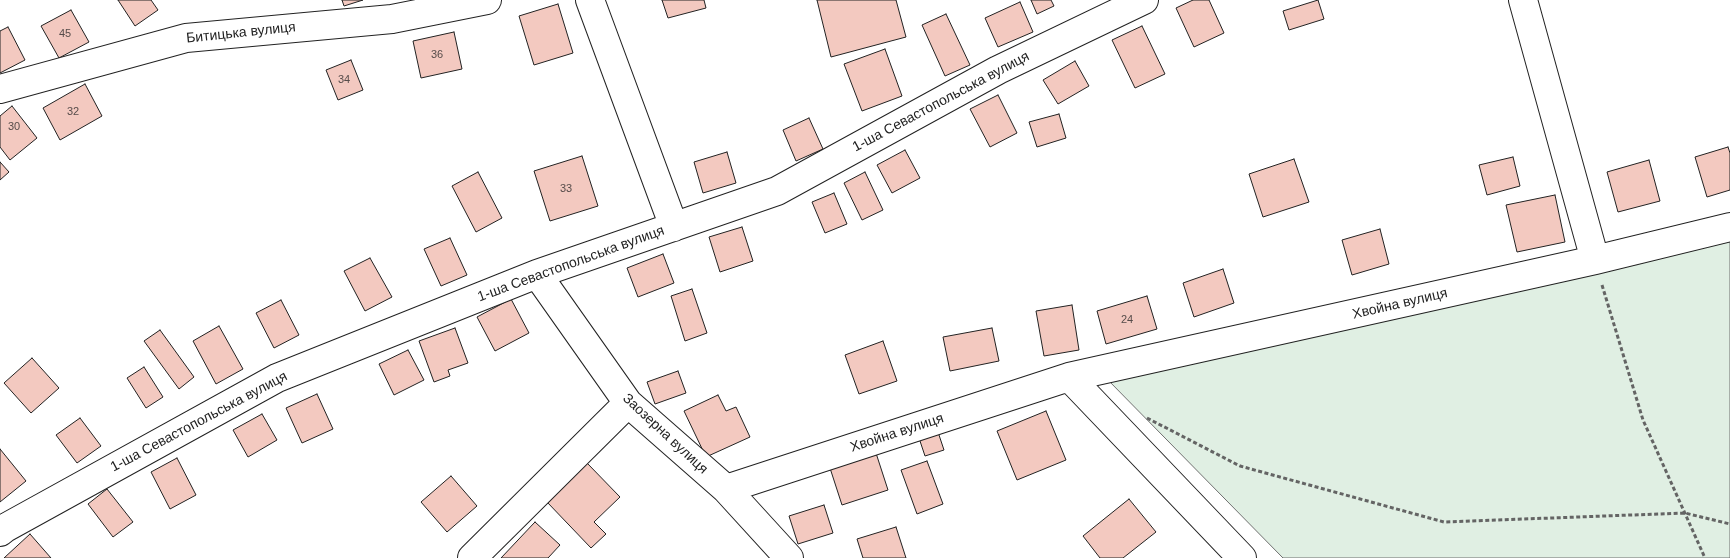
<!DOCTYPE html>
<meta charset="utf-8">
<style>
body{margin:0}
canvas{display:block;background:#fff}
</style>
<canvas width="1730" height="558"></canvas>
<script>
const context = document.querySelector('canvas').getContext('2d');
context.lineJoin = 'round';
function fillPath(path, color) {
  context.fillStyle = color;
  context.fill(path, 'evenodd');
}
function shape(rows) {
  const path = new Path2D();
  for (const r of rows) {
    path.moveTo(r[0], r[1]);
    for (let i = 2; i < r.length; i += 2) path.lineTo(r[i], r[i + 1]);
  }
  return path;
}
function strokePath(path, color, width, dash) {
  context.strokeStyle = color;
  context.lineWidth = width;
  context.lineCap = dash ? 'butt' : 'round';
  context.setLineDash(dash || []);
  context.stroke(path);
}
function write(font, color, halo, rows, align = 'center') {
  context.font = font + ' Arial,sans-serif';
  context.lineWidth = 4;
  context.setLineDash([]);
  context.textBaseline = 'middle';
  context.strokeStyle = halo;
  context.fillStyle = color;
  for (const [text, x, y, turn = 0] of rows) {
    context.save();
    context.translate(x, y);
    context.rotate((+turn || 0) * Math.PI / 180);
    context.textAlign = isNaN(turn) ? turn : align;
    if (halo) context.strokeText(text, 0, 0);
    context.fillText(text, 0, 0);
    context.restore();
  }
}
const green = shape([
 [1730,239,1730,558,1283,558,1107,379,1730,239]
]);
fillPath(green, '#e0efe3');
strokePath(green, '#6f6f6f', 1);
const building = shape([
 [118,0,151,0,158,10,135,26,118,0],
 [342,0,363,0,344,6,342,0],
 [662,0,704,0,706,8,668,18,662,0],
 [817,0,896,0,906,37,831,57,817,0],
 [1031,0,1051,0,1054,6,1037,14,1031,0],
 [1193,0,1209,0,1224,33,1194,47,1176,8,1193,0],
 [1318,0,1324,19,1289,30,1283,11,1318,0],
 [1020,2,1033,32,998,47,985,18,1020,2],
 [558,4,573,53,534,65,519,16,558,4],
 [71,10,89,42,59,58,41,26,71,10],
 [946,14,970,65,945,76,922,25,946,14],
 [1142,26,1165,74,1135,88,1112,40,1142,26],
 [8,27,25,60,0,73,0,31,8,27],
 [454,32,462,69,421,78,413,41,454,32],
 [885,49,902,96,862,111,844,64,885,49],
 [351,60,363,90,338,100,326,70,351,60],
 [1075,61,1089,86,1058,104,1043,80,1075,61],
 [85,84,102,116,60,140,43,108,85,84],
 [998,95,1017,133,990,147,970,109,998,95],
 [12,106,37,138,10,160,0,147,0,116,12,106],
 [1059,114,1066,138,1037,147,1029,122,1059,114],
 [809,118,823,149,796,161,783,130,809,118],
 [1728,147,1730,153,1730,190,1707,197,1695,157,1728,147],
 [905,150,920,178,892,193,877,165,905,150],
 [727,152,736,183,703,193,694,162,727,152],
 [582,156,598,206,550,221,534,171,582,156],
 [1513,157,1520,186,1487,195,1479,165,1513,157],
 [1294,159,1309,202,1263,217,1249,174,1294,159],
 [1649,160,1660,201,1618,212,1607,172,1649,160],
 [0,162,9,172,0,180,0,162],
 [478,172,502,218,476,232,452,186,478,172],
 [865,172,883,210,862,220,844,183,865,172],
 [834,193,847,224,825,233,812,202,834,193],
 [1555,195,1565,242,1517,252,1506,205,1555,195],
 [742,227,753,261,720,272,709,237,742,227],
 [1380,229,1389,264,1352,275,1342,240,1380,229],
 [450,238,467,275,441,286,424,249,450,238],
 [663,254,674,283,638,297,627,268,663,254],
 [370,258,392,297,365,311,344,271,370,258],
 [1223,269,1234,303,1194,317,1183,283,1223,269],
 [692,289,707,333,685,341,671,296,692,289],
 [1147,296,1157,329,1106,344,1097,311,1147,296],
 [511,299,529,333,495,351,477,317,511,299],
 [281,300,299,335,274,348,256,313,281,300],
 [1072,305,1079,350,1044,356,1036,311,1072,305],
 [219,326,243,369,216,384,193,341,219,326],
 [455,328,468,363,448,370,450,376,434,382,419,341,455,328],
 [992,328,999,361,950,371,943,337,992,328],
 [160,330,194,377,179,389,144,341,160,330],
 [883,341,897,381,859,394,845,355,883,341],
 [408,350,424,380,394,395,379,364,408,350],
 [32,358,59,388,31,413,4,383,32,358],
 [144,367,163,397,146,408,127,378,144,367],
 [678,371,686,393,655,404,647,382,678,371],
 [317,394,333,429,302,443,286,408,317,394],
 [718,395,726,411,736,407,750,437,706,457,684,411,718,395],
 [1046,411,1066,460,1017,480,997,431,1046,411],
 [262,414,277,440,248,457,233,430,262,414],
 [80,418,101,446,77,463,56,435,80,418],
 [938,432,944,450,925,456,919,438,938,432],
 [0,449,26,481,0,502,0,449],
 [875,450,888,490,842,505,829,465,875,450],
 [177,458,196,495,170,509,151,472,177,458],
 [927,461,943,504,917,514,901,470,927,461],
 [587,463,620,497,594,522,606,534,591,548,547,502,587,463],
 [451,476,477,506,447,532,421,502,451,476],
 [107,489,133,522,113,537,88,504,107,489],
 [1129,499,1156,532,1123,558,1100,558,1083,536,1129,499],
 [824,505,833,533,798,544,789,516,824,505],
 [535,522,560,545,548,558,501,558,535,522],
 [896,527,906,558,863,558,857,539,896,527],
 [30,534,51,558,4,558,30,534]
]);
fillPath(building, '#f3c9c0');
strokePath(building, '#222', 1);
const minor = shape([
 [590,0,674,227],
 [1523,0,1595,260],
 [0,89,186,38,392,19,487,0],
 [537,274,628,403,726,489,789,558],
 [1069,377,1242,558],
 [726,489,1069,377,1595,260,1730,227],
 [0,532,5,528,277,378,537,274,777,191,998,70,1144,0],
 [472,558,628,403]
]);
strokePath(minor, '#222', 30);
strokePath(shape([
 [1602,285,1643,420,1705,558],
 [1147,418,1240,466,1444,522,1685,513,1730,524]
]), '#646464', 3, [4, 2.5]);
strokePath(minor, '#fff', 28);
write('11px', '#564c4a', null, [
 ["45",65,34],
 ["36",437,55],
 ["34",344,80],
 ["32",73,112],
 ["30",14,127],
 ["33",566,189],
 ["24",1127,320]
]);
write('14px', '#222', '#fff', [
 ["Битицька вулиця",241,33,-6],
 ["1-ша Севастопольська вулиця",941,102,-28],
 ["1-ша Севастопольська вулиця",571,264,-20],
 ["Хвойна вулиця",1400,304,-13],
 ["1-ша Севастопольська вулиця",199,422,-28],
 ["Хвойна вулиця",897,433,-18],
 ["Заозерна вулиця",665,434,43]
]);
</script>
